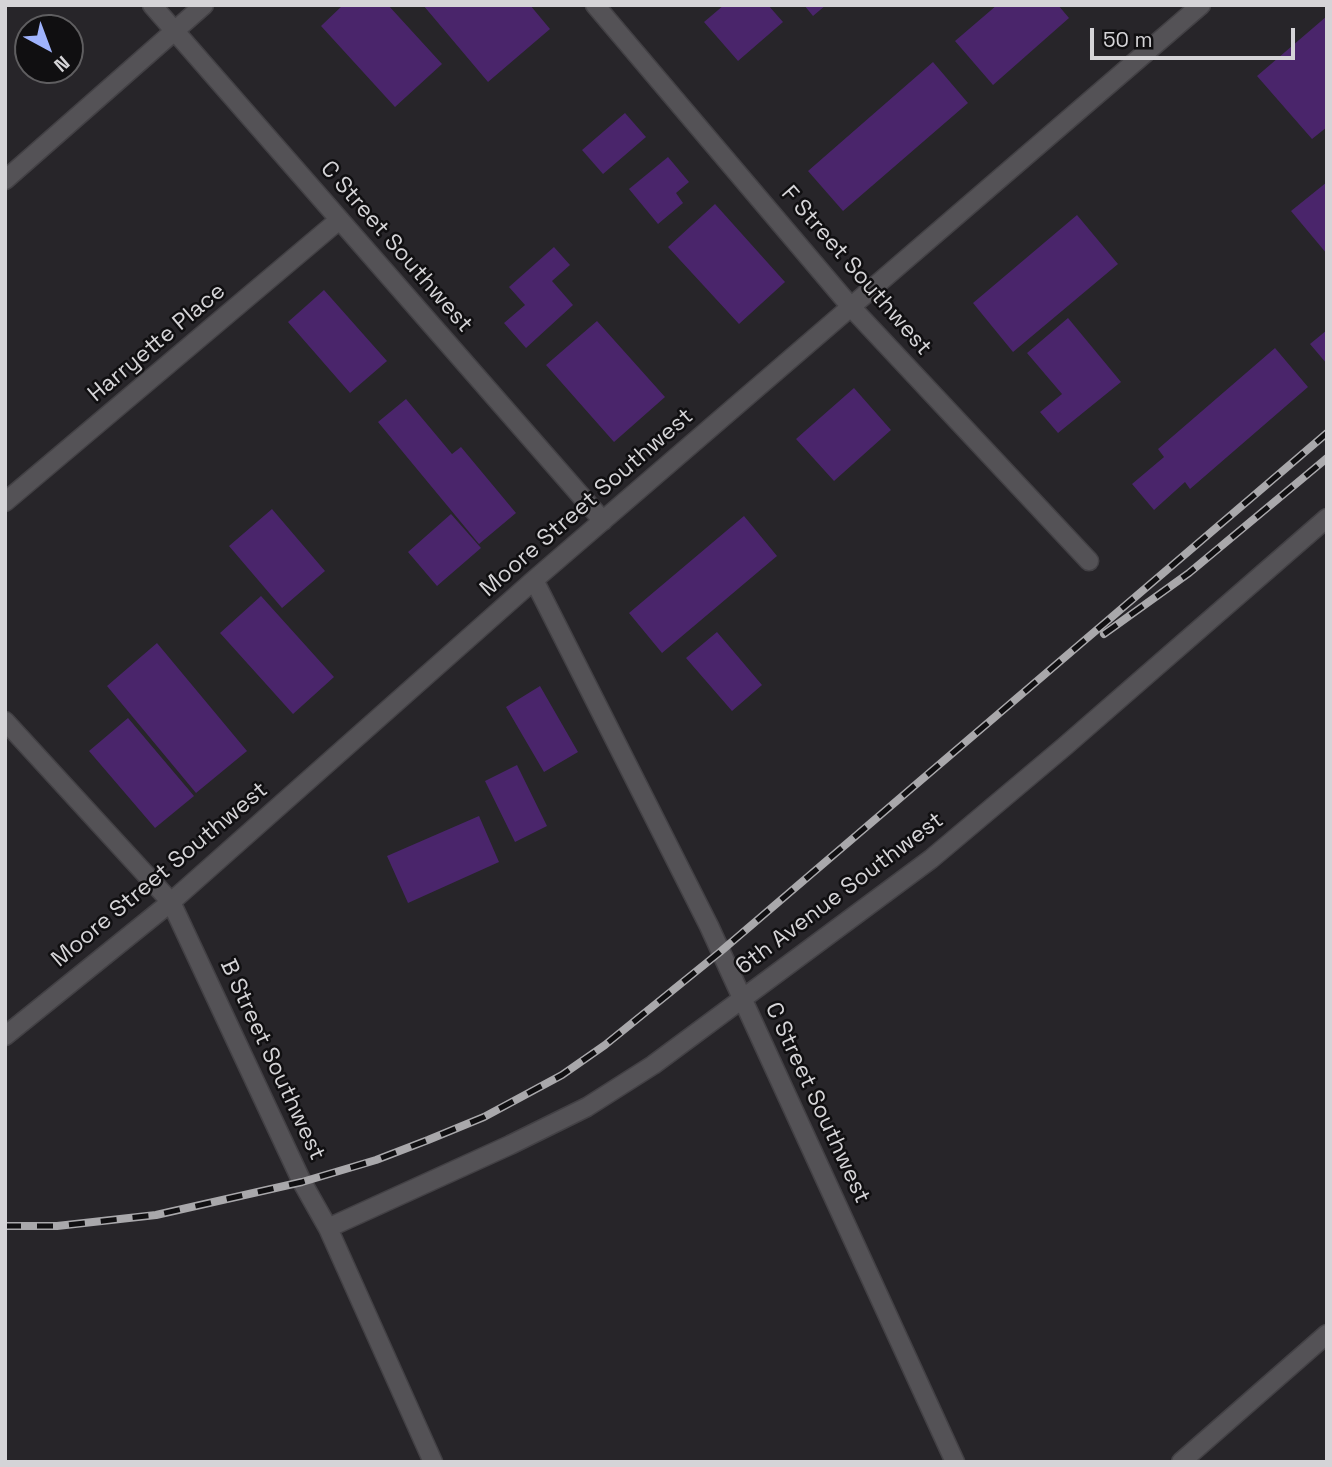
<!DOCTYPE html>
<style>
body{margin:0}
#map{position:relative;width:1332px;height:1467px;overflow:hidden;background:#272529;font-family:"Space Grotesk",sans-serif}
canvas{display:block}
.frame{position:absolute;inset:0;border:7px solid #d5d4d7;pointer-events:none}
.north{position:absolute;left:14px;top:14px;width:70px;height:70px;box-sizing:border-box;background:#100f11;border:2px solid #5f5e60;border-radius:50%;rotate:139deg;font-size:19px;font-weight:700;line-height:28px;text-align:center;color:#d5d4d7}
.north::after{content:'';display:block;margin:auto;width:24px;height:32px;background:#9fb3fd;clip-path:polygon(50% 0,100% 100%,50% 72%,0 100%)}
.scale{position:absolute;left:1090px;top:28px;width:205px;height:32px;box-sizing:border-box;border:4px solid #d5d4d7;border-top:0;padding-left:9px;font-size:21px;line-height:24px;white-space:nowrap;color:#d5d4d7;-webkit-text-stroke:5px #100f11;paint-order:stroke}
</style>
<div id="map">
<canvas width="1332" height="1467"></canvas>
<div class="frame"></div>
<div class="north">N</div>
<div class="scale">50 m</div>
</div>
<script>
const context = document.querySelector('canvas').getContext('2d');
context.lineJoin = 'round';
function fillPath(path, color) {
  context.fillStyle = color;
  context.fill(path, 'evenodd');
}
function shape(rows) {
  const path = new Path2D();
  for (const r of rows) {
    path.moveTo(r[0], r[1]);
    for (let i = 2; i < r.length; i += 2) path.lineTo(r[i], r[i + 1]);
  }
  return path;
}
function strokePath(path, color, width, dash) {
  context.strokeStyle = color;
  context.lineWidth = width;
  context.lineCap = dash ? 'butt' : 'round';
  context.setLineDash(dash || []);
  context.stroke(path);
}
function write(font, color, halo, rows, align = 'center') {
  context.font = font + ' "Space Grotesk",sans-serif';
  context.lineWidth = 5;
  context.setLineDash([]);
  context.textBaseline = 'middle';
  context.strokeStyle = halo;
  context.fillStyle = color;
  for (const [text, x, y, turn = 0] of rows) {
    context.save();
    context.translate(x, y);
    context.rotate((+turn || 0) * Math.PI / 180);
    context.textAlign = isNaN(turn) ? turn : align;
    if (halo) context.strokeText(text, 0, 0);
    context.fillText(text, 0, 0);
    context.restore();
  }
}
fillPath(shape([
 [343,5,388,5,442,64,395,107,321,26],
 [423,5,530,5,550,29,488,82],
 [724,5,768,5,783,22,738,61,704,22],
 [804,5,826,5,813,16],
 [997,5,1058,5,1069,18,993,85,955,41],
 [1327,16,1327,127,1312,139,1257,76],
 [933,62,968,103,843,211,808,171],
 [625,113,646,137,603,174,582,150],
 [668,157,689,182,676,193,683,203,658,224,629,189],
 [1327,182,1327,254,1291,211],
 [715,204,785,282,739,324,668,247],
 [1077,215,1118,264,1013,352,973,303],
 [554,247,570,265,552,281,573,305,526,348,504,323,525,305,509,287],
 [324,290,387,361,350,393,288,322],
 [1068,318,1121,382,1058,433,1040,412,1062,394,1027,353],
 [597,321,665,397,614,442,546,365],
 [1327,330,1327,364,1310,344],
 [1275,348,1308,387,1190,489,1185,482,1154,510,1132,484,1164,457,1158,449],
 [854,388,891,430,834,481,796,439],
 [406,399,452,454,461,447,516,513,479,544,378,422],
 [272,509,325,571,282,608,229,546],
 [451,514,481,548,437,586,408,552],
 [744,516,777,556,662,653,629,613],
 [261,596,334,677,293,714,220,633],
 [717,632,762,685,732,711,686,658],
 [157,643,247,751,196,793,107,686],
 [540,686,578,752,544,772,506,707],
 [128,718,194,796,155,828,89,751],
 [517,765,547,826,515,842,485,781],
 [479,816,499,862,408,903,387,856]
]), '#4a256b');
const street = shape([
 [152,5,603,521],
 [595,5,851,307,1089,561],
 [5,180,204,5],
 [5,502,339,220],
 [534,580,709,926,955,1462],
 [5,721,171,902,302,1182,328,1228,433,1462],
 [5,1036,171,902,534,580,1201,5],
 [328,1228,510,1145,587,1107,653,1065,931,859,1064,747,1327,518],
 [1181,1462,1327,1334]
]);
strokePath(street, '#434145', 21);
strokePath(street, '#545256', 18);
const rail = shape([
 [1104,634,1189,573,1327,458],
 [5,1226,57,1226,156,1215,302,1182,376,1160,428,1140,484,1117,562,1075,605,1045,720,952,1327,433]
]);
strokePath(rail, '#a9a8ab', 8);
strokePath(rail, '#100f11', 5, [16]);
write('23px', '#d5d4d7', '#100f11', [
 ["C Street Southwest",396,247,49],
 ["F Street Southwest",856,271,49],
 ["Harryette Place",157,343,-40],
 ["Moore Street Southwest",587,503,-41],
 ["Moore Street Southwest",160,875,-40],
 ["6th Avenue Southwest",840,894,-37],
 ["B Street Southwest",272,1060,65],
 ["C Street Southwest",817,1103,65]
]);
</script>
